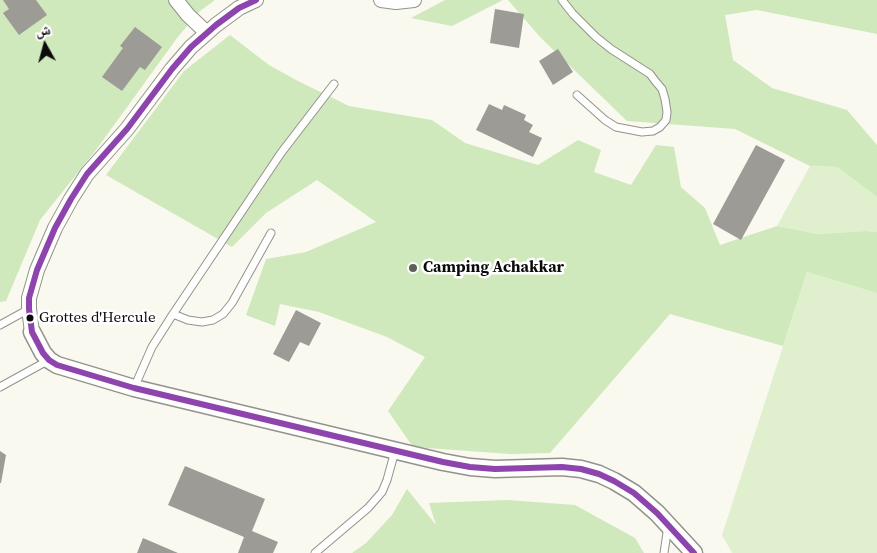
<!DOCTYPE html>
<meta charset="utf-8">
<style>
body{margin:0}
#map{position:relative;width:877px;height:553px;overflow:hidden;background:#faf9ef;font-family:"Source Serif 4","Noto Naskh Arabic",serif}
canvas{display:block}
.north{position:absolute;left:20px;top:20px;width:50px;height:50px;-webkit-text-stroke:4px #fff;paint-order:stroke;rotate:353deg;font-size:14px;font-weight:700;line-height:20px;text-align:center;color:#0b0b0b}
.north::after{content:'';display:block;margin:auto;width:18px;height:22px;background:#0b0b0b;clip-path:polygon(50% 0,100% 100%,50% 72%,0 100%)}
</style>
<div id="map">
<canvas width="877" height="553"></canvas>
<div class="north">ش</div>
</div>
<script>
const context = document.querySelector('canvas').getContext('2d');
context.lineJoin = 'round';
function fillPath(path, color) {
  context.fillStyle = color;
  context.fill(path, 'evenodd');
}
function shape(rows) {
  const path = new Path2D();
  for (const r of rows) {
    path.moveTo(r[0], r[1]);
    for (let i = 2; i < r.length; i += 2) path.lineTo(r[i], r[i + 1]);
  }
  return path;
}
function strokePath(path, color, width, dash) {
  context.strokeStyle = color;
  context.lineWidth = width;
  context.lineCap = dash ? 'butt' : 'round';
  context.setLineDash(dash || []);
  context.stroke(path);
}
function write(font, color, halo, rows, align = 'center') {
  context.font = font + ' "Source Serif 4",serif';
  context.lineWidth = 5;
  context.setLineDash([]);
  context.textBaseline = 'middle';
  context.strokeStyle = halo;
  context.fillStyle = color;
  for (const [text, x, y, turn = 0] of rows) {
    context.save();
    context.translate(x, y);
    context.rotate((+turn || 0) * Math.PI / 180);
    context.textAlign = isNaN(turn) ? turn : align;
    if (halo) context.strokeText(text, 0, 0);
    context.fillText(text, 0, 0);
    context.restore();
  }
}
fillPath(shape([
 [810,166,837,167,877,197,877,232,866,231,818,234,777,226],
 [807,272,877,293,877,553,732,553,722,535]
]), '#e0f0cf');
fillPath(shape([
 [0,0,215,0,200,11,177,38,96,150,40,220,6,301,0,302],
 [445,0,503,0,452,26,411,18],
 [508,0,877,0,877,34,757,10,725,15,733,60,772,88,847,110,877,145,877,197,837,167,810,166,735,129,627,121,541,38],
 [230,35,269,65,296,80,349,106,432,120,465,143,538,165,578,140,601,150,594,172,631,185,656,145,674,147,681,187,705,208,720,245,777,226,818,234,866,231,877,232,877,293,807,272,783,346,670,314,550,453,510,454,413,447,388,411,425,357,387,337,319,312,280,304,275,326,246,315,266,259,306,252,376,222,317,180,266,213,232,247,106,175,184,71],
 [407,489,436,525,429,503,507,500,575,505,635,538,644,553,352,553,366,543,392,515]
]), '#cfe8bc');
fillPath(shape([
 [3,0,36,0,47,15,19,35,3,13,9,9],
 [495,9,524,14,519,48,490,43],
 [135,27,162,47,145,70,140,67,122,91,102,77,123,48,120,46],
 [558,49,573,72,553,85,539,61],
 [489,104,502,110,504,105,526,115,524,120,533,125,529,132,542,138,533,157,476,130],
 [756,145,785,160,741,240,713,224],
 [296,310,321,323,309,346,300,342,289,362,273,354],
 [0,451,6,455,1,483,0,483],
 [185,466,265,499,252,531,278,542,273,553,238,553,244,537,168,505],
 [143,538,178,553,137,553]
]), '#9c9b95');
const service = shape([
 [562,0,573,14,596,37,611,49,650,74,656,82,662,89,665,99,667,112,666,120,660,127,653,131,642,132,616,127,605,120,577,95],
 [173,314,188,320,202,322,213,320,223,314,232,303,271,233],
 [0,325,29,309],
 [0,387,49,360],
 [134,388,152,347,173,314,281,153,334,84],
 [315,553,368,508,382,492,387,480,395,451],
 [664,553,668,526]
]);
const minor = shape([
 [176,0,188,15,207,33],
 [381,0,396,2,414,0],
 [32,332,29,309,29,298,37,270,55,228,71,199,87,174,127,129,172,69,191,47,216,25,239,8,256,0]
]);
const tertiary = shape([
 [32,332,43,353,49,360,57,365,134,388,443,462,470,467,495,469,562,467,581,469,599,474,614,481,634,493,657,513,694,553]
]);
strokePath(service, '#93928e', 9);
strokePath(minor, '#93928e', 16);
strokePath(tertiary, '#93928e', 19);
strokePath(service, '#fefefd', 7);
strokePath(minor, '#fefefd', 14);
strokePath(tertiary, '#fefefd', 16);
strokePath(shape([
 [256,0,239,8,216,25,191,47,172,69,127,129,87,174,71,199,55,228,37,270,29,298,29,309,32,332,43,353,49,360,57,365,134,388,443,462,470,467,495,469,562,467,581,469,599,474,614,481,634,493,657,513,694,553]
]), '#8e44ad', 6);
for (const [x, y, r, color] of [
 [413,268,5,"#5f5e5b"],
 [30,318,4.5,"#0b0b0b"]
]) {
  const dot = new Path2D();
  dot.arc(x, y, r, 0, 2 * Math.PI);
  context.fillStyle = color;
  context.fill(dot);
  strokePath(dot, '#fff', 2);
}
write('15px', '#0b0b0b', '#fff', [
 ["Grottes d'Hercule",39,318]
], 'left');
write('bold 16px', '#0b0b0b', '#fff', [
 ["Camping Achakkar",423,268]
], 'left');
</script>
